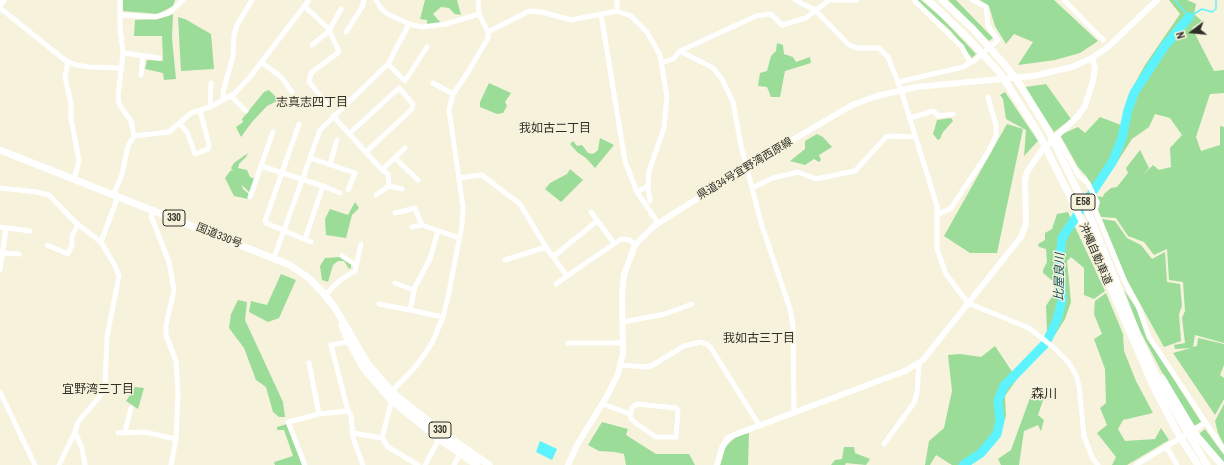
<!DOCTYPE html>
<meta charset="utf-8">
<style>
body{margin:0}
#map{position:relative;width:1224px;height:465px;overflow:hidden;background:#f6f2dc;font-family:"Archivo Narrow",sans-serif}
canvas{display:block}
.north{position:absolute;left:1172px;top:12px;width:40px;height:40px;-webkit-text-stroke:3px #f6f2dc;paint-order:stroke;rotate:254deg;font-size:11px;font-weight:700;line-height:16px;text-align:center;color:#302f26}
.north::after{content:'';display:block;margin:auto;width:14px;height:18px;background:#302f26;clip-path:polygon(50% 0,100% 100%,50% 72%,0 100%)}
</style>
<div id="map">
<canvas width="1224" height="465"></canvas>
<div class="north">N</div>
</div>
<script>
const context = document.querySelector('canvas').getContext('2d');
context.lineJoin = 'round';
function fillPath(path, color) {
  context.fillStyle = color;
  context.fill(path, 'evenodd');
}
function shape(rows) {
  const path = new Path2D();
  for (const r of rows) {
    path.moveTo(r[0], r[1]);
    for (let i = 2; i < r.length; i += 2) path.lineTo(r[i], r[i + 1]);
  }
  return path;
}
function strokePath(path, color, width, dash) {
  context.strokeStyle = color;
  context.lineWidth = width;
  context.lineCap = dash ? 'butt' : 'round';
  context.setLineDash(dash || []);
  context.stroke(path);
}
function write(font, color, halo, rows, align = 'center') {
  context.font = font + ' "Archivo Narrow","Noto Sans JP",sans-serif';
  context.lineWidth = 3;
  context.setLineDash([]);
  context.textBaseline = 'middle';
  context.strokeStyle = halo;
  context.fillStyle = color;
  for (const [text, x, y, turn = 0] of rows) {
    context.save();
    context.translate(x, y);
    context.rotate((+turn || 0) * Math.PI / 180);
    context.textAlign = isNaN(turn) ? turn : align;
    if (halo) context.strokeText(text, 0, 0);
    context.fillText(text, 0, 0);
    context.restore();
  }
}
fillPath(shape([
 [123,0,175,0,173,6,158,14,123,11],
 [425,0,457,0,461,15,455,14,449,8,441,7,433,14,441,23,427,25,427,20,420,19],
 [916,0,921,0,941,17,976,54,972,58,951,31],
 [948,0,956,0,993,38,989,41],
 [980,0,1054,0,1098,41,1080,53,1055,60,1018,65,1033,42,1014,34,1006,44,995,26,989,6],
 [1169,0,1187,0,1196,4,1194,14,1202,21,1192,28,1214,71,1224,70,1224,93,1210,94,1196,137,1201,151,1220,145,1220,126,1224,127,1224,343,1195,335,1193,347,1197,346,1198,338,1224,344,1224,365,1220,375,1224,378,1224,399,1215,415,1173,353,1191,348,1175,349,1174,345,1185,343,1182,318,1185,311,1183,282,1169,280,1167,249,1154,255,1144,242,1128,236,1116,218,1101,217,1098,210,1100,202,1097,196,1103,197,1104,194,1111,188,1117,187,1128,173,1126,168,1140,150,1149,168,1143,175,1153,165,1159,170,1171,167,1170,148,1182,135,1170,118,1155,114,1149,127,1132,139,1114,167,1109,163,1092,187,1087,177,1078,167,1060,135,1078,127,1085,133,1100,117,1121,125,1128,96,1145,65,1180,14],
 [173,14,172,38,176,79,164,80,163,73,145,69,147,60,163,61,162,36,134,36,135,20,157,19],
 [178,17,185,19,211,34,214,69,181,71],
 [777,43,783,45,784,54,793,57,796,62,810,57,811,63,785,71,780,97,771,97,767,87,758,86,760,73,767,71,771,56,776,51],
 [489,83,511,93,505,102,507,106,503,113,497,114,480,107,480,102],
 [1046,84,1071,119,1054,132,1025,87],
 [269,90,279,100,267,106,252,122,241,137,236,127,243,122,242,119,264,92],
 [1005,92,1038,141,1024,156,1026,130,1006,119,1003,99,1000,95],
 [951,118,953,121,943,132,940,139,938,140,933,134,937,120],
 [1007,124,1023,129,997,253,970,253,944,236],
 [817,134,823,137,832,147,819,155,821,160,819,162,814,159,805,165,790,161,805,149,805,141],
 [600,138,614,145,595,168,586,158,577,152,570,144,573,141,577,146,582,145,588,153,593,154,598,150],
 [248,153,246,157,239,164,238,168,247,170,250,177,255,179,250,193,242,185,243,189,249,194,248,199,234,196,225,178,231,170,233,171,231,168,234,163],
 [570,169,583,180,561,202,545,189,550,183,567,174],
 [355,202,359,208,352,215,346,238,326,235,325,219,330,209,348,215],
 [1068,212,1105,291,1094,299,1084,295,1084,268,1071,257,1067,261,1071,302,1065,319,1053,338,1047,332,1046,306,1054,293,1054,282,1043,273,1043,270,1047,262,1046,249,1039,247,1038,244,1045,240,1045,233,1052,229,1057,214],
 [1102,219,1115,221,1127,238,1141,245,1152,259,1165,252,1167,282,1180,284,1182,306,1179,314,1181,341,1164,347,1127,280],
 [340,257,351,261,351,268,349,269,344,261,338,261,333,265,328,282,322,280,320,266,325,258],
 [281,274,296,280,279,318,268,322,249,312,251,301,267,305],
 [1124,290,1136,308,1146,335,1201,422,1194,426,1180,406,1140,331],
 [1106,293,1123,334,1124,351,1136,381,1153,413,1123,420,1118,429,1125,441,1155,439,1161,428,1169,440,1127,465,1112,465,1116,457,1097,433,1107,425,1100,408,1106,403,1105,369,1094,339,1102,334,1094,314,1095,301],
 [238,300,247,302,245,320,283,402,285,417,279,417,273,412,266,387,256,380,244,348,229,328,231,314],
 [995,346,1017,379,1005,396,1006,416,1000,433,970,465,952,465,936,455,930,465,925,465,929,441,944,428,952,391,948,355,960,354,981,357],
 [135,387,144,388,138,409,126,401],
 [1031,395,1044,397,1038,415,1044,420,1041,431,1038,425,1024,431,1019,465,1001,465,998,459,1011,450],
 [1224,404,1224,445,1218,433,1215,421],
 [602,422,628,429,626,435,656,454,689,454,695,465,626,465,624,454,615,452,599,451,588,445],
 [287,424,302,465,275,465,274,462,293,456,284,430,277,430,277,427],
 [1205,429,1224,455,1224,463,1199,434],
 [749,433,748,465,720,465,725,447,737,436],
 [844,447,854,447,855,453,870,459,866,465,846,463,845,465,831,465,835,460,842,459]
]), '#9cdc99');
fillPath(shape([
 [540,441,557,449,552,460,536,452]
]), '#5df3fe');
strokePath(shape([
 [1175,0,1189,17,1202,9,1212,12,1216,9,1216,0]
]), '#5df3fe', 1.5);
strokePath(shape([
 [963,465,981,453,997,434,1000,421,998,401,1004,386,1046,343,1057,320,1062,301,1060,258,1062,238,1113,161,1122,138,1128,110,1134,93,1164,47,1189,17]
]), '#5df3fe', 9);
strokePath(shape([
 [376,0,381,8,386,13,409,24,422,27,446,24,479,14],
 [617,0,617,11],
 [795,0,815,10,849,45,857,48,879,48,888,57,901,90,937,206,937,249,946,274,968,303,1029,328,1053,347,1069,363,1076,375,1079,386,1084,436,1093,459,1098,465],
 [914,0,962,47,970,63],
 [1064,0,1103,40],
 [304,6,328,28,339,52,311,73,309,82,326,103],
 [0,8,66,61,76,65,89,67,122,68],
 [601,14,625,161,637,192,658,223],
 [121,15,155,17,169,13,183,0],
 [346,32,362,7,364,0],
 [488,32,529,11,542,12,571,20,617,11,631,16,647,32,660,55,667,97,664,128,649,171,648,186,650,201],
 [312,45,329,31,341,9],
 [680,51,713,68,722,79,733,102,741,146,762,226,790,309,793,326,794,412],
 [123,53,159,58],
 [68,61,65,77,71,103,71,118,79,161,74,179],
 [261,62,281,77,292,92],
 [661,63,673,59,680,51,756,16,771,14,782,25,806,18,829,0,857,0],
 [388,64,405,81,427,47],
 [141,75,143,56],
 [898,82,963,67,975,60,998,40,988,26,986,7,973,0],
 [433,83,453,94],
 [231,96,246,111],
 [223,100,223,92,233,56,234,35,237,25,252,0],
 [210,107,211,83],
 [333,116,382,170,405,148],
 [910,118,933,111,939,116,953,114],
 [179,123,187,132,195,154,208,149,209,145,200,110],
 [299,124,265,221,266,223,311,242],
 [349,134,399,88,413,104,412,109,366,152],
 [134,136,169,132,191,113,210,107,234,94,250,77,309,0],
 [1057,136,1079,176,1088,183,1097,202,1095,210,1125,282,1139,308,1149,337,1224,450],
 [310,158,355,173,348,190],
 [395,158,418,180],
 [330,164,337,140],
 [261,166,323,186],
 [382,170,388,174,389,186,402,189],
 [459,178,482,175,520,204,546,247,567,276,621,239,630,240,635,245],
 [0,188,37,192,49,195,76,223,101,242,115,266,119,276,107,337,105,387,101,395,78,422,75,432,59,465],
 [752,188,773,178,798,172,816,179,855,171,886,137,890,136,916,137],
 [637,192,648,186],
 [114,194,122,174,128,146,134,136,131,121,119,104,118,96,123,53,120,27,120,0],
 [376,195,389,186],
 [250,197,273,132],
 [154,210,151,216,169,262,174,290,166,325,166,335,176,361,178,393,176,439,171,465],
 [591,212,614,243],
 [395,213,415,208,422,225,459,238],
 [939,214,951,208,987,154,996,136,996,125,988,97],
 [0,227,30,231],
 [412,227,422,225],
 [438,231,430,259,415,287,410,310,443,317],
 [305,239,323,186,340,193],
 [101,242,116,202,117,195],
 [47,245,68,254,72,245,72,236,78,224],
 [0,253,19,254],
 [342,256,356,265],
 [554,256,597,221],
 [274,258,320,130,388,64,409,24],
 [505,260,546,247],
 [0,270,6,228],
 [395,283,414,290],
 [556,284,567,276],
 [325,295,339,281,355,271,361,244],
 [379,304,410,310],
 [623,322,665,314,692,304],
 [352,341,331,345,348,411,351,415,353,438,363,465],
 [568,343,623,343],
 [309,363,319,414,348,411],
 [621,365,645,367,651,366,684,346,700,342,707,344,711,348,759,425],
 [0,392,35,465],
 [603,404,630,414,632,408,637,404,676,408,678,410,676,437,656,437,637,424,631,419,630,414],
 [75,432,82,448,85,465],
 [125,432,131,408],
 [118,433,144,432,176,439],
 [353,433,382,438,388,447,418,465],
 [382,438,395,388,417,365,432,343,443,317,448,297,462,225,463,207,449,110,453,94,468,72,488,38,488,32,479,14,478,0],
 [884,444,914,403,917,392,919,364],
 [1166,446,1177,465],
 [305,465,288,422,319,414],
 [425,465,439,439],
 [454,465,460,454],
 [1136,465,1205,423]
]), '#fff', 5);
strokePath(shape([
 [0,5,4,0],
 [568,465,577,445,607,396,618,374,623,353,622,293,624,275,635,245,654,226,757,161,852,105,877,96,916,87,1033,76,1072,67,1092,58,1108,47,1157,0],
 [717,465,722,448,727,439,734,435,905,371,922,361,1021,237,1026,224,1025,180,1027,172,1042,150,1077,117,1085,106,1093,81,1095,68,1092,58]
]), '#fff', 6);
strokePath(shape([
 [928,0,966,36,1000,73,1039,134,1081,219,1154,388,1180,437,1198,465],
 [942,0,972,28,1005,65,1021,86,1049,132,1089,214,1136,331,1163,391,1207,465],
 [0,150,290,265,310,279,325,295,335,308,368,364,393,393,447,436,489,465],
 [342,326,349,342,364,369,391,400,439,439,477,465],
 [1162,378,1196,435,1222,465]
]), '#fff', 7);
for (const [x, y, w] of [
 [1083,202,24],
 [174,218,22],
 [440,430,22]
]) {
  const box = new Path2D();
  box.roundRect(x - w / 2, y - 8, w, 16, 3);
  context.fillStyle = '#f6f2dc';
  context.fill(box);
  strokePath(box, '#302f26', 1);
}
write('bold 10px', '#302f26', null, [
 ["E58",1083,202],
 ["330",174,218],
 ["330",440,430]
]);
write('11px', '#302f26', '#f6f2dc', [
 ["県道34号宜野湾西原線",745,169,-31],
 ["国道330号",219,236,22],
 ["沖縄自動車道",1095,254,67]
]);
write('12px', '#302f26', '#f6f2dc', [
 ["志真志四丁目",312,103],
 ["我如古二丁目",555,129],
 ["我如古三丁目",759,339],
 ["宜野湾三丁目",98,390]
]);
write('italic 12px', '#115357', '#f6f2dc', [
 ["比屋良川",1060,277,-89]
]);
write('13px', '#302f26', '#f6f2dc', [
 ["森川",1044,395]
]);
</script>
